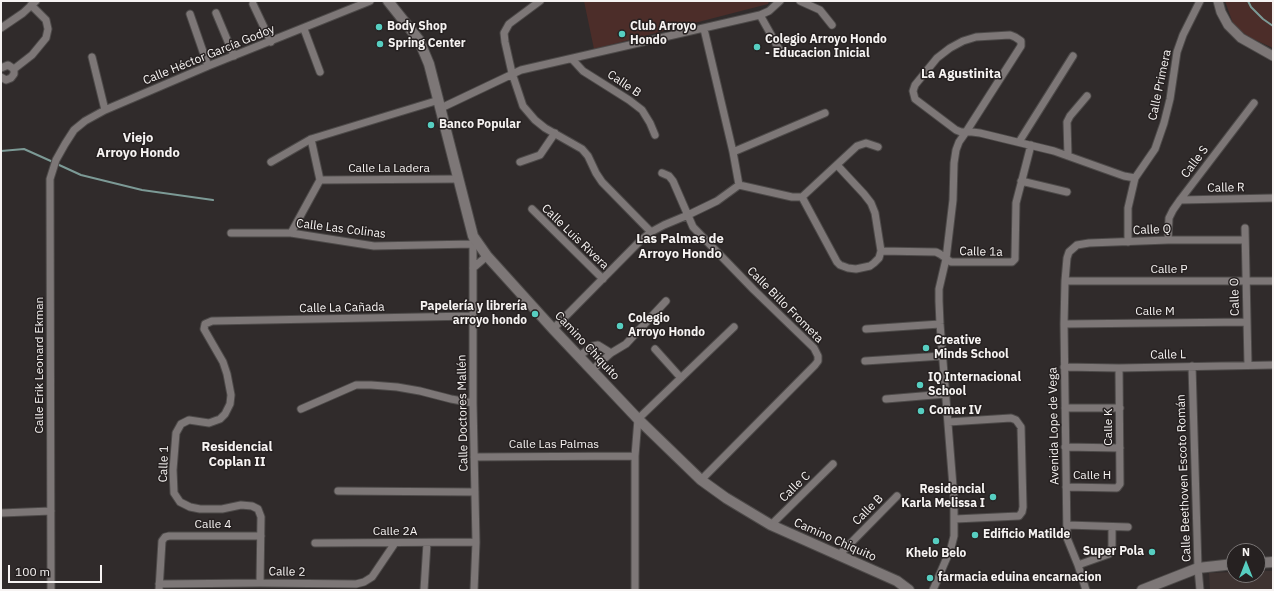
<!DOCTYPE html>
<meta charset="utf-8">
<style>
body{margin:0}
#map{position:relative;width:1274px;height:591px;overflow:hidden;background:#302b2b;font-family:"IBM Plex Sans",sans-serif}
canvas{display:block}
.frame{position:absolute;inset:0;border:2px solid #f6f3f2;pointer-events:none}
.north{position:absolute;left:1226px;top:543px;width:40px;height:40px;box-sizing:border-box;background:#262121;border:1px solid #797575;border-radius:50%;rotate:0deg;font-size:11px;font-weight:700;line-height:16px;text-align:center;color:#f6f3f2}
.north::after{content:'';display:block;margin:auto;width:14px;height:18px;background:#57cec1;clip-path:polygon(50% 0,100% 100%,50% 72%,0 100%)}
.scale{position:absolute;left:8px;top:565px;width:94px;height:18px;box-sizing:border-box;border:2px solid #f6f3f2;border-top:0;padding-left:5px;font-size:12px;line-height:14px;white-space:nowrap;color:#f6f3f2;-webkit-text-stroke:3px #262121;paint-order:stroke}
</style>
<div id="map">
<canvas width="1274" height="591"></canvas>
<div class="frame"></div>
<div class="north">N</div>
<div class="scale">100 m</div>
</div>
<script>
const context = document.querySelector('canvas').getContext('2d');
context.lineJoin = 'round';
function fillPath(path, color) {
  context.fillStyle = color;
  context.fill(path, 'evenodd');
}
function shape(rows) {
  const path = new Path2D();
  for (const r of rows) {
    path.moveTo(r[0], r[1]);
    for (let i = 2; i < r.length; i += 2) path.lineTo(r[i], r[i + 1]);
  }
  return path;
}
function strokePath(path, color, width, dash) {
  context.strokeStyle = color;
  context.lineWidth = width;
  context.lineCap = dash ? 'butt' : 'round';
  context.setLineDash(dash || []);
  context.stroke(path);
}
function write(font, color, halo, rows, align = 'center') {
  context.font = font + ' "IBM Plex Sans",sans-serif';
  context.lineWidth = 3;
  context.setLineDash([]);
  context.textBaseline = 'middle';
  context.strokeStyle = halo;
  context.fillStyle = color;
  for (const [text, x, y, turn = 0] of rows) {
    context.save();
    context.translate(x, y);
    context.rotate((+turn || 0) * Math.PI / 180);
    context.textAlign = isNaN(turn) ? turn : align;
    if (halo) context.strokeText(text, 0, 0);
    context.fillText(text, 0, 0);
    context.restore();
  }
}
fillPath(shape([
 [1258,571,1273,571,1273,590,1210,590,1209,573,1234,572,1234,575,1258,575]
]), '#3e3331');
fillPath(shape([
 [584,1,769,1,768,4,594,49],
 [1225,1,1273,1,1273,48,1249,37,1234,26]
]), '#4c2d29');
strokePath(shape([
 [1248,1,1251,7,1263,19,1273,26],
 [1,151,24,149,53,162],
 [57,164,81,175,142,190,213,200]
]), '#7c9a96', 2);
const minor = shape([
 [540,1,509,24,504,33,505,42,512,73,523,106,535,120,545,128,582,149,588,156,596,173,602,182,651,232],
 [800,1,820,10,832,25],
 [253,4,271,42],
 [216,13,234,56],
 [190,14,208,66],
 [760,15,779,49],
 [1,28,23,13,36,1],
 [304,29,320,72],
 [704,29,733,152,739,185],
 [92,57,105,110],
 [572,59,583,71,629,100,642,110,650,123,655,135],
 [1,68,8,65,14,69,14,74,11,78,6,80,1,77],
 [14,69,32,55,46,38,48,29,46,20,31,5],
 [441,108,521,70,760,15,769,11,780,1],
 [1019,142,1073,56],
 [733,152,825,113],
 [1068,156,1067,122,1070,116,1087,96],
 [271,162,311,139,439,100],
 [520,162,540,155,555,133],
 [662,173,669,176,673,181,693,227,754,290,814,348,818,356,818,361,815,365,701,480],
 [320,180,458,179],
 [1021,181,1067,192],
 [802,197,837,262,840,265,848,268,856,269,870,266,874,263,879,258,881,251,875,213,871,203,864,194,837,165],
 [1180,200,1273,198],
 [532,209,603,279],
 [1245,228,1248,365],
 [231,233,291,233,374,246,473,244],
 [291,233,320,180,311,139],
 [473,236,473,403,476,542,474,590],
 [1168,240,1169,218,1173,210,1180,200,1254,103],
 [1128,242,1128,208,1135,178,1155,149,1164,123,1170,99,1177,52,1183,35,1200,1],
 [881,251,936,252,940,254,951,262,1012,262,1015,259,1015,256,1016,203,1031,145],
 [473,268,487,256],
 [1065,281,1273,281],
 [1064,324,1247,322],
 [553,329,640,241,651,232,664,225,688,215,717,201,739,185,792,197,802,197,857,146,866,143,878,147],
 [866,329,940,324],
 [655,349,681,378],
 [579,356,593,346,598,345,611,353],
 [865,361,942,356],
 [1192,366,1198,568,1200,590],
 [1064,367,1119,368,1273,365],
 [592,370,611,353,626,344,666,301],
 [886,399,946,394],
 [1065,408,1120,408],
 [301,409,356,385,371,385,397,387,420,391,451,399,473,403],
 [948,422,1011,418,1016,420,1021,427,1023,507,1022,512,1019,516,955,519],
 [1065,447,1120,448],
 [474,457,635,456],
 [1066,487,1117,488,1120,484,1119,368],
 [338,491,475,492],
 [1,513,51,511],
 [771,525,833,464],
 [1067,525,1128,527],
 [315,543,476,542],
 [839,555,897,496],
 [1078,565,1109,554,1112,546,1112,527],
 [260,583,261,517,258,509,252,506,241,505,222,509,200,509,190,507,180,502,174,493,173,470,176,433,181,424,189,420,209,423,220,419,225,414,230,404,231,395,227,374,223,362,204,329,205,324,212,321,473,316],
 [159,584,260,583,356,584,364,582,372,577,395,543],
 [51,590,50,179,56,160,65,144,74,130,85,121,105,110,208,66,370,1],
 [159,590,162,541,165,537,169,536,261,536],
 [424,590,427,543],
 [635,590,635,456,638,419,734,327],
 [933,590,951,548,954,536,954,499,940,324,939,301,939,289,946,259,953,200,954,163,956,150,959,142,966,132,1021,46,1021,41,1015,37,1010,35,976,37,963,41,950,48,937,58,915,85,913,91,915,99,956,130,961,132,972,132,980,133,1054,151,1124,176,1135,178],
 [1086,590,1078,565,1067,538,1064,324,1065,281,1067,258,1069,252,1077,245,1089,243,1168,240,1245,240]
]);
const tertiary = shape([
 [1218,1,1221,12,1228,25,1241,38,1273,56]
]);
const secondary = shape([
 [388,1,419,40,429,64,473,236,487,256,553,329,638,419,701,480,726,498,771,525,897,581,909,590],
 [1258,563,1273,562],
 [1142,590,1198,568,1234,564]
]);
strokePath(minor, '#4d4a49', 9);
strokePath(tertiary, '#4d4a49', 11);
strokePath(secondary, '#4d4a49', 12);
strokePath(minor, '#7d7777', 7);
strokePath(tertiary, '#7d7777', 9);
strokePath(secondary, '#7d7777', 10);
for (const [x, y, r, color] of [
 [379,27,4,"#57cec1"],
 [622,34,4,"#57cec1"],
 [380,44,4,"#57cec1"],
 [757,47,4,"#57cec1"],
 [431,125,4,"#57cec1"],
 [535,314,4,"#57cec1"],
 [620,326,4,"#57cec1"],
 [926,348,4,"#57cec1"],
 [920,385,4,"#57cec1"],
 [921,411,4,"#57cec1"],
 [993,497,4,"#57cec1"],
 [975,535,4,"#57cec1"],
 [936,541,4,"#57cec1"],
 [1152,552,4,"#57cec1"],
 [930,578,4,"#57cec1"]
]) {
  const dot = new Path2D();
  dot.arc(x, y, r, 0, 2 * Math.PI);
  context.fillStyle = color;
  context.fill(dot);
  strokePath(dot, '#262121', 1.5);
}
write('bold 12px', '#f6f3f2', '#262121', [
 ["Body Shop",387,27],
 ["Club Arroyo",630,27],
 ["Hondo",630,41],
 ["Colegio Arroyo Hondo",765,40],
 ["- Educacion Inicial",765,54],
 ["Spring Center",388,44],
 ["Banco Popular",439,125],
 ["Papelería y librería",527,307,"right"],
 ["arroyo hondo",527,321,"right"],
 ["Colegio",628,319],
 ["Arroyo Hondo",628,333],
 ["Creative",934,341],
 ["Minds School",934,355],
 ["IQ Internacional",928,378],
 ["School",928,392],
 ["Comar IV",929,411],
 ["Residencial",985,490,"right"],
 ["Karla Melissa I",985,504,"right"],
 ["Edificio Matilde",983,535],
 ["Super Pola",1144,552,"right"],
 ["Khelo Belo",936,554,"center"],
 ["farmacia eduina encarnacion",938,578]
], 'left');
write('12px', '#f6f3f2', '#262121', [
 ["Calle Héctor García Godoy",209,55,-22],
 ["Calle B",624,84,34],
 ["Calle Primera",1160,85,-78],
 ["Calle S",1195,162,-53],
 ["Calle La Ladera",389,169],
 ["Calle R",1226,188,-1],
 ["Calle Las Colinas",341,229,7],
 ["Calle Q",1152,230,-2],
 ["Calle Luis Rivera",575,237,44],
 ["Calle 1a",981,252,1],
 ["Calle P",1169,270],
 ["Calle O",1235,297,-91],
 ["Calle Billo Frometa",785,305,45],
 ["Calle La Cañada",342,308,-1],
 ["Calle M",1155,312],
 ["Camino Chiquito",587,346,47],
 ["Calle L",1168,355,-1],
 ["Calle Erik Leonard Ekman",40,365,-90],
 ["Calle Doctores Mallén",463,413,-91],
 ["Avenida Lope de Vega",1054,426,-91],
 ["Calle K",1109,427,-90],
 ["Calle Las Palmas",554,445],
 ["Calle 1",164,464,-88],
 ["Calle H",1092,476],
 ["Calle Beethoven Escoto Román",1184,478,-92],
 ["Calle C",795,487,-44],
 ["Calle B",868,510,-45],
 ["Calle 4",213,525],
 ["Calle 2A",395,532],
 ["Camino Chiquito",835,540,24],
 ["Calle 2",287,572,1]
]);
write('bold 13px', '#f6f3f2', '#262121', [
 ["La Agustinita",961,74],
 ["Viejo",138,138],
 ["Arroyo Hondo",138,153],
 ["Las Palmas de",680,239],
 ["Arroyo Hondo",680,254],
 ["Residencial",237,447],
 ["Coplan II",237,462]
]);
</script>
